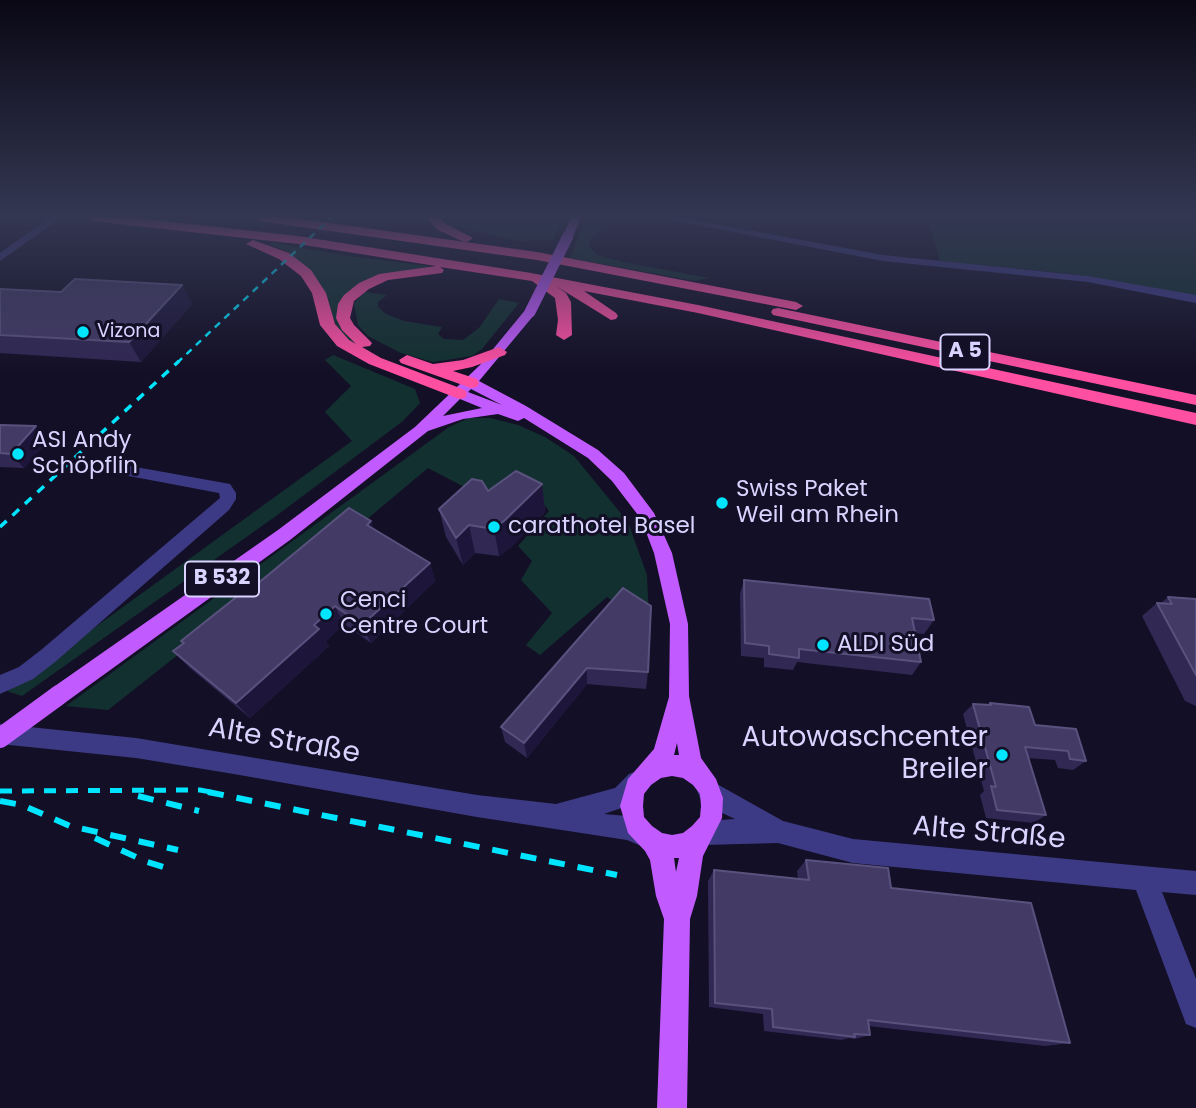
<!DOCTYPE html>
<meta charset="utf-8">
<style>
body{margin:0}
canvas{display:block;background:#130f26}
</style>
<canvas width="1196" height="1108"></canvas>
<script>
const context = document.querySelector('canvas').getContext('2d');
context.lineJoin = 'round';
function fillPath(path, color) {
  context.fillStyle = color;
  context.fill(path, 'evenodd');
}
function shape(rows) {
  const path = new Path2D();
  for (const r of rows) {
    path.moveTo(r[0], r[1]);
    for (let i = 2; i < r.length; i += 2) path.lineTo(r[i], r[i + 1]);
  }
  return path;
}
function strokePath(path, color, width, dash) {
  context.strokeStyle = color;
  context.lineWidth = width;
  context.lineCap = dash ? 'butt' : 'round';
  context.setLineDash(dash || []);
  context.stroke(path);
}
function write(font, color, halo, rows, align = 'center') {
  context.font = font + ' Poppins,sans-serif';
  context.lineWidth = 6;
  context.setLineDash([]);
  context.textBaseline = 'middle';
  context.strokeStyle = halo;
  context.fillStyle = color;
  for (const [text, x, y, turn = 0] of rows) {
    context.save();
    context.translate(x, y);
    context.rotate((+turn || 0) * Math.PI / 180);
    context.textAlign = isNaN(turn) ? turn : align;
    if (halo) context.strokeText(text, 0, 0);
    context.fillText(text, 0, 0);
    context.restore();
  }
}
fillPath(shape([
 [448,217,564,217,553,240,516,241,446,223],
 [587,217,649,217,661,219,620,217,608,221,590,240,589,247,597,255,623,262,709,278,695,281,570,258],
 [927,217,1196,217,1196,296,1074,274,940,261],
 [273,243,347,256,428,266,427,268,379,275,339,304,356,343,369,351,366,352,352,344,341,334,306,267,286,251,269,244],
 [365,292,387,295,378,302,378,307,386,314,404,321,442,327,438,334,444,339,463,340,479,328,499,299,519,303,482,349,472,356,433,362,401,353,368,336,358,325,354,303],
 [333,355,415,389,420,403,403,421,276,516,22,696,7,691,352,441,325,412,351,386,325,360],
 [469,418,490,418,518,425,545,437,574,456,628,522,647,575,649,623,607,597,540,655,526,645,552,613,521,580,532,561,518,546,549,511,535,493,466,488,428,468,366,520,344,524,108,710,66,706,449,427]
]), '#12302f');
fillPath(shape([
 [50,217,62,217,0,261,0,253,50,217],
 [655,217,678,217,883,255,1088,276,1196,295,1196,303,1088,282,883,261,655,217],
 [119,464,230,484,236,493,236,499,229,510,55,662,33,679,0,694,0,675,19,667,41,650,220,498,219,493,113,473,111,469,119,464],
 [0,724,136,738,477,795,556,804,615,788,629,774,637,771,645,774,648,782,645,790,630,805,604,814,627,816,654,828,658,836,654,844,646,848,627,840,477,817,234,774,136,758,0,744,0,724],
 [708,779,783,821,853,839,1196,871,1196,895,1162,892,1196,979,1196,1028,1186,1024,1136,890,853,863,778,843,704,845,696,841,692,833,696,825,704,821,735,819,716,810,700,798,697,790,700,782,708,779]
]), '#3d3a85');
fillPath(shape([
 [571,217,581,217,573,236,568,239,563,236,571,217],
 [530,308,534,309,534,315,479,381,526,406,598,450,624,473,654,513,672,553,688,624,689,696,701,758,716,779,723,798,722,818,703,856,697,896,690,919,687,1108,657,1108,664,919,656,896,650,860,645,851,628,833,620,806,628,779,654,749,669,697,670,624,654,553,641,519,612,481,588,458,524,418,518,421,498,414,463,419,428,431,290,540,66,702,59,704,52,702,49,695,52,688,278,530,415,427,480,365,526,309,530,308],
 [471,389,502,405,468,392,471,389],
 [460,399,482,408,443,416,460,399],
 [677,743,679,755,674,755,677,743],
 [672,776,683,778,693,785,700,794,701,806,700,817,692,826,683,833,672,835,662,833,652,826,644,817,643,806,644,794,651,785,661,778,672,776],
 [674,858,679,858,676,872,674,858]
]), '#c25bff');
fillPath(shape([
 [86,217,127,217,298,236,531,273,698,305,1196,413,1196,425,698,313,584,291,616,313,618,316,616,319,611,320,556,286,566,293,571,302,572,335,564,340,556,335,558,320,555,298,532,281,440,267,444,270,442,273,388,280,369,289,354,301,350,318,354,325,372,343,370,346,362,347,381,358,465,390,467,394,465,398,459,399,369,364,337,346,320,325,312,293,301,276,279,259,246,244,253,240,289,253,311,270,326,293,335,324,349,340,356,344,342,330,336,318,338,304,344,295,359,283,379,274,436,266,298,244,92,221,86,217],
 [253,217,287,217,537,252,796,302,803,306,796,310,537,260,259,221,253,217],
 [426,217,439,217,446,224,473,238,467,242,462,241,438,230,426,217],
 [778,308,1196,395,1196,405,773,315,771,312,773,309,778,308],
 [499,347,507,352,505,355,472,367,453,371,477,379,479,383,477,387,471,388,401,363,399,360,407,355,433,364,463,360,499,347]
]), '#ff4fa3');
strokePath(shape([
 [177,363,332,217]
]), '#00e5ff', 2.5, [7, 6]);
strokePath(shape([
 [0,527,179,361]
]), '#00e5ff', 3.5, [9, 8]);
strokePath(shape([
 [0,791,200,790,216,793]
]), '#00e5ff', 5, [12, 10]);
strokePath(shape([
 [208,792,617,875],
 [138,796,199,811],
 [0,801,22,805,70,826,178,850],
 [95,838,147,862,167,868]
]), '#00e5ff', 6, [16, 13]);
strokePath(shape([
 [530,312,568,236]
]), '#c25bff', 11);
strokePath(shape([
 [0,738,59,695]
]), '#c25bff', 20);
fillPath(shape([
 [182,285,192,304,141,362,0,353,0,289,61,292],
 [0,425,48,441,24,468,0,467],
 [542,484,545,512,510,548,499,556,475,553,463,565,446,537,439,509,488,491],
 [374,529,430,563,435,581,371,643,344,624,326,641,329,646,250,718,190,668,173,651,256,585],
 [744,580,934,620,924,634,915,633,921,662,912,675,797,662,793,670,764,667,764,658,741,656,740,594],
 [623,588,648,672,646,689,587,684,527,758,505,742,501,727],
 [1168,597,1196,599,1196,706,1185,701,1142,616,1157,603,1161,603],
 [990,703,1035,725,1086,761,1073,770,1058,768,1055,760,1028,758,1046,815,1034,823,986,818,980,795,984,791,963,714,973,704,987,705],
 [806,860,891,888,1070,1043,1045,1046,868,1026,870,1035,855,1039,849,1038,841,1040,764,1031,763,1014,709,1007,708,881,714,870,798,879,797,871]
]), '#312854');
fillPath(shape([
 [182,285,192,304,141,362,129,342],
 [36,426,48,441,24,468,11,454],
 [542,484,545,512,510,548,499,556,494,529],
 [371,521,378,540,367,525],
 [469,525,475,553,463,565,456,538],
 [430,563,435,581,371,643,362,625],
 [335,606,344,624,326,641,329,646,250,718,236,703,314,625],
 [587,668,587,684,527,758,524,743]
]), '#1d163a');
const building = shape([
 [75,279,182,285,129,342,0,335,0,289,61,292,75,279],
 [0,425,36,426,11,454,0,453,0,425],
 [516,471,542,484,505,520,494,529,469,525,456,538,439,509,472,479,482,481,488,491,516,471],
 [349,508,371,521,367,525,430,563,362,625,335,606,314,625,319,629,236,703,173,651,184,643,181,641,254,583,256,585,349,508],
 [744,580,929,599,934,620,912,618,921,662,799,649,799,658,769,654,769,646,745,643,744,580],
 [623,588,651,606,648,672,587,668,524,743,501,727,623,588],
 [1168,597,1196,599,1196,675,1157,603,1172,604,1168,597],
 [990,703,1029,707,1035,725,1076,729,1086,761,1070,759,1068,751,1025,747,1046,815,997,810,991,786,996,787,973,704,991,705,990,703],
 [806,860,888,868,891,888,1031,903,1070,1043,868,1020,870,1035,854,1034,855,1037,773,1027,772,1009,715,1003,714,870,809,880,806,860]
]);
fillPath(building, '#433a66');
strokePath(building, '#5a527e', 2);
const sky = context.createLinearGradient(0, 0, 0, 372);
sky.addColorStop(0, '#0a0815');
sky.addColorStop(0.58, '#333752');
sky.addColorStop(1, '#33375200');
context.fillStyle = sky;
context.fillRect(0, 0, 1196, 372);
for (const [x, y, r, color] of [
 [83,332,7,"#00e5ff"],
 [18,454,7,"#00e5ff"],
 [722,503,7,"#00e5ff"],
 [494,527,7,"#00e5ff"],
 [326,614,7,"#00e5ff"],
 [823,645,7,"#00e5ff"],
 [1002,755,7,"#00e5ff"]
]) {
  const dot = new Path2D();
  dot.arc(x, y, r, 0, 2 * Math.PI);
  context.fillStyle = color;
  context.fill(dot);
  strokePath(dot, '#130f26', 2.5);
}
write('19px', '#d9d4ff', '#130f26', [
 ["Vizona",97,332]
], 'left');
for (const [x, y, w] of [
 [965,352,49],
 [222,579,74]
]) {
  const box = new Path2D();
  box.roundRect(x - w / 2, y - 17.5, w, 35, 5);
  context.fillStyle = '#130f26';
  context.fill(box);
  strokePath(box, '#d9d4ff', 2);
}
write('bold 21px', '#d9d4ff', null, [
 ["A 5",965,352],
 ["B 532",222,579]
]);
write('23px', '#d9d4ff', '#130f26', [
 ["ASI Andy",32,441],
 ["Schöpflin",32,467],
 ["Swiss Paket",736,490],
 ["Weil am Rhein",736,516],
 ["carathotel Basel",508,527],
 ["Cenci",340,601],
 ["Centre Court",340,627],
 ["ALDI Süd",837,645]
], 'left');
write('28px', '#d9d4ff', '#130f26', [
 ["Autowaschcenter",988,739],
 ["Breiler",988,771]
], 'right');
write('28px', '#d9d4ff', '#130f26', [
 ["Alte Straße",284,742,10],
 ["Alte Straße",989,834,5]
]);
</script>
